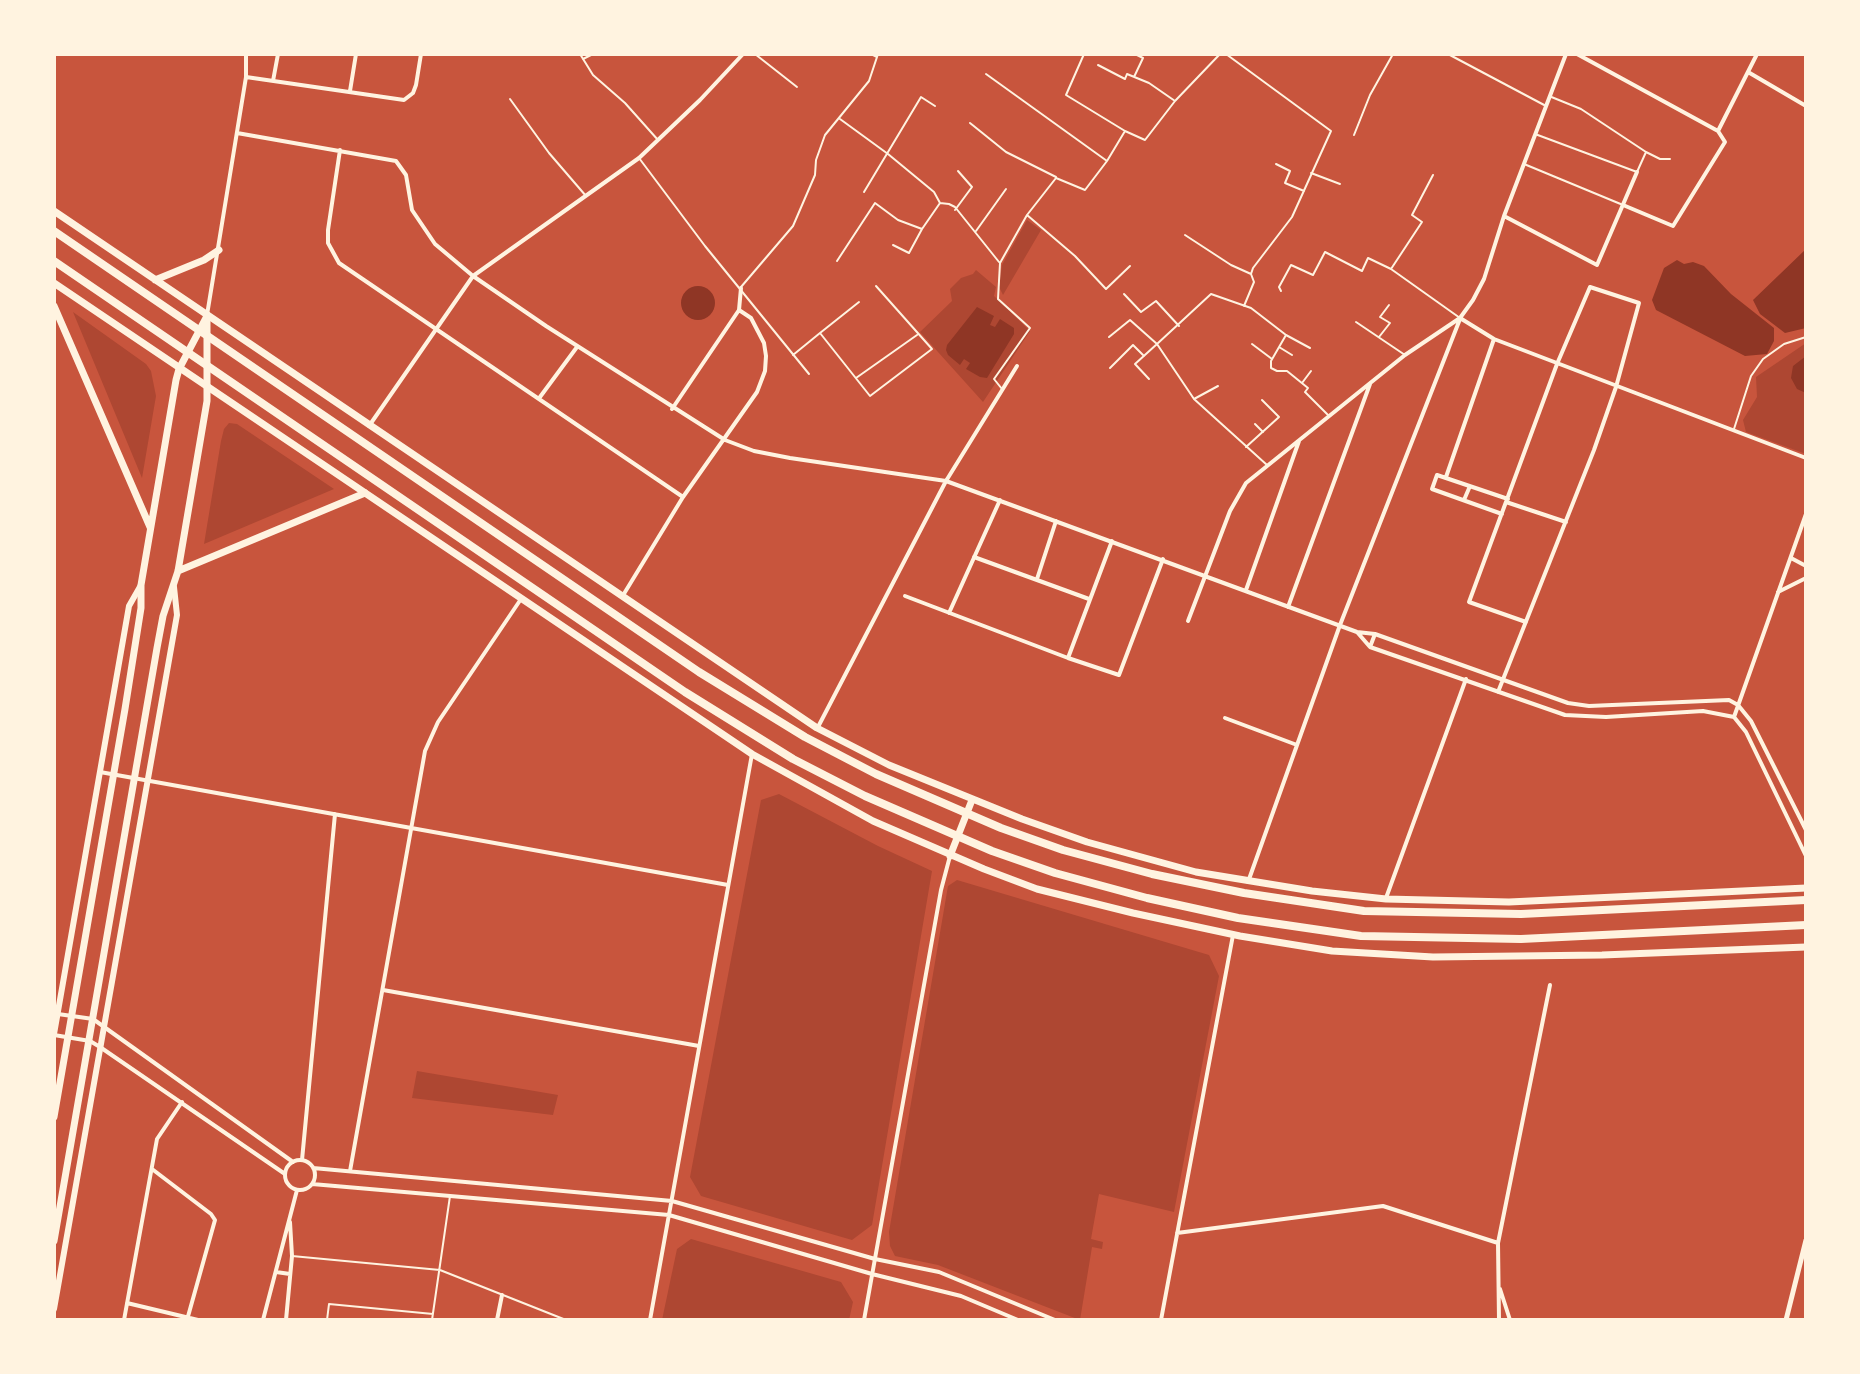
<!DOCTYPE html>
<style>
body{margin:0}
#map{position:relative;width:1860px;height:1374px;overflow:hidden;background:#c8553d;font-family:"DejaVu Sans",sans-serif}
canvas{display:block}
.frame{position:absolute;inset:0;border:56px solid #fff3e0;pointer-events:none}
</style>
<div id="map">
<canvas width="1860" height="1374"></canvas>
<div class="frame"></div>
</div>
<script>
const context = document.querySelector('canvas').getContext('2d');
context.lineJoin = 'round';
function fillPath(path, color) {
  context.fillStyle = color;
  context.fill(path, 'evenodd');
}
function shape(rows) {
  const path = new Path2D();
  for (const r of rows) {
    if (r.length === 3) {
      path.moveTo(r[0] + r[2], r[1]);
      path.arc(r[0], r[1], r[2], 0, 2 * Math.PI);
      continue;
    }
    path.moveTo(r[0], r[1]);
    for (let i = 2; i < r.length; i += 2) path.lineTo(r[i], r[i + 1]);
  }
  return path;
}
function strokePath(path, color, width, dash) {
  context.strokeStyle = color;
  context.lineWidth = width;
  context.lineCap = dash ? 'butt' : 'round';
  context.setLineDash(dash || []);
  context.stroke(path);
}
fillPath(shape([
 [1027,220,1041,230,1003,295,999,287,1002,265],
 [976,270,996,287,994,296,1030,331,983,402,920,332,952,301,950,289,961,278,973,274],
 [73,312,146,364,151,371,156,396,142,478],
 [1806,343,1806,454,1746,432,1743,420,1757,397,1756,377],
 [229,423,237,424,334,489,204,544,221,441,224,429],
 [779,794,878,846,932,871,872,1225,852,1240,701,1196,690,1177,761,800],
 [957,880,1209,955,1219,976,1174,1212,1099,1194,1091,1239,1103,1242,1102,1249,1092,1247,1080,1320,938,1265,895,1256,890,1246,889,1232,948,886],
 [417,1071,558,1095,553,1115,412,1098],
 [691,1239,841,1282,853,1302,849,1320,662,1320,677,1249]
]), '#ae4732');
fillPath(shape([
 [1806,249,1806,328,1785,333,1760,314,1753,300],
 [1677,260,1684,264,1693,262,1704,266,1731,294,1774,328,1774,341,1767,354,1745,356,1656,310,1652,300,1664,268],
 [698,303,17],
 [977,307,994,316,990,325,995,327,1000,319,1014,328,1014,334,987,378,980,377,966,369,970,363,964,359,960,365,948,355,946,350,947,345],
 [1806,356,1806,393,1797,389,1791,378,1793,366]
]), '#8f3625');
strokePath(shape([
 [580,54,593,75,625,103,658,140],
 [755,54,797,87],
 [871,54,877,57],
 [1084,54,1066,95,1125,131],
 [1226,54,1331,131,1292,217,1253,268,1251,274,1254,282,1244,306],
 [1448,54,1546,106],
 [583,59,593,54],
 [1098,65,1125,79,1127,74,1149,83,1175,101],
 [986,74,1107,161],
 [1134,77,1143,58,1135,54],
 [510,99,549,153,586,196],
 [840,119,888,154,934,192,940,203],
 [970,123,1006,152,1056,177],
 [1535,134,1637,172,1646,152,1581,109,1549,96],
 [1354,135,1370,95,1393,54],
 [1646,152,1660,159,1670,159],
 [639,158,705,246,809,374],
 [1276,164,1290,171,1285,183,1304,191],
 [1524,164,1623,205],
 [1311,173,1340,184],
 [864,192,921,97,935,106],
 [940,203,949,204,955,207,999,262],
 [955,210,972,187,958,171],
 [1027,215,1075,256,1106,289,1130,266],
 [976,231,1006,189],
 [1185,235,1231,265,1251,274],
 [893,245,909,253,922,229],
 [837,261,875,203,898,220,922,229,940,203],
 [1391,269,1422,222,1412,215,1433,175],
 [741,287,793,226,815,175,816,160,825,135,869,81,878,54],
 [1281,291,1279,287,1291,265,1313,275,1325,252,1362,271,1368,258,1391,269,1460,318],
 [1124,294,1141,312,1156,301,1179,326],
 [1356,322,1405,355],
 [820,333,859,302],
 [1109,337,1130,320,1157,344,1135,364,1149,379],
 [1379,337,1390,323,1380,317,1389,305],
 [1252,344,1272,359],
 [1279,347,1292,355],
 [1310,348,1286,335,1271,361,1271,368,1277,371,1287,371,1308,388,1305,392,1329,416],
 [793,355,820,333,870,396,932,349,876,286],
 [1110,368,1133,345,1144,356],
 [856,378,917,335],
 [1302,383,1311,371],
 [1002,389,994,379,1030,328,998,299,1000,263,1027,215,1056,178,1085,190,1107,161,1125,131,1145,140,1175,101,1220,54],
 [1194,399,1218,386],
 [1255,424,1263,432],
 [1734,429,1751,376,1763,359,1784,344,1806,337],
 [1246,447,1279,417,1262,400],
 [1267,465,1194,399,1157,344,1211,294,1251,308,1286,335],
 [292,1256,440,1270,566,1320],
 [327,1320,329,1304,433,1314],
 [432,1320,450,1196]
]), '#fff3e0', 2);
strokePath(shape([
 [1577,54,1718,131],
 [1748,72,1806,106],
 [246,77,404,100,413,93,416,85,421,54],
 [273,81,278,54],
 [350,91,356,54],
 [237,133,396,161,406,175,412,210,435,244,473,276,546,326,725,440,754,451,790,458,946,481,1357,632,1375,634,1568,703,1589,706,1729,700,1738,705,1751,721,1806,830],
 [340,150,328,230,328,243,339,263,683,497],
 [1623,205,1673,226,1725,142,1718,131,1757,54],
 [1504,216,1597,265,1637,172],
 [739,310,741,288],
 [207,315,246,77,246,54],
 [1460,318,1494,339,1806,458],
 [540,397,577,347],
 [369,426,473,276,639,158,700,100,743,54],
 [1446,477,1494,339],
 [1464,500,1470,486],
 [1506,502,1566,522],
 [1502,514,1432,489,1437,475,1508,499],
 [974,557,1089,599],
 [1791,558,1806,566],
 [1037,579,1056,521],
 [1246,590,1299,441],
 [1778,592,1806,578],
 [905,596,1068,658,1112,541],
 [622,597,683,497,757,392,765,371,766,356,764,343,751,318,739,310,672,409],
 [1288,607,1370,384],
 [949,613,1000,500],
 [1188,621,1230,511,1246,483,1405,355,1460,318,1473,300,1484,279,1504,216,1566,54],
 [1357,632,1370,647,1565,715,1606,717,1703,711,1734,717,1746,732,1806,856],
 [1370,647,1375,634],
 [1068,658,1119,675,1163,559],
 [1498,692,1594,450,1616,387,1639,303,1590,287,1557,364,1469,602,1526,622],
 [1734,717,1806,514],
 [1225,718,1297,745],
 [818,727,946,481,1017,366],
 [100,772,728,885],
 [1248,882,1340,625,1460,319],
 [1386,898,1466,679],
 [383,990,699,1046],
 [58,1014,93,1019,293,1162],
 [54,1035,90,1041,100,1047,285,1174],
 [300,1175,15],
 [302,1160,335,814],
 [313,1168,672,1201,875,1259,939,1272,1055,1320],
 [152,1169,211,1214,215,1220,187,1320],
 [350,1171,425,751,438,722,521,599],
 [312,1184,669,1215,872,1274,961,1296,1018,1320],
 [1177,1233,1383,1206,1498,1243],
 [276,1272,290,1274],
 [1500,1289,1510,1320],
 [127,1303,198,1320],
 [124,1320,157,1139,182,1102],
 [263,1320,297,1190],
 [286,1320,292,1256,290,1222],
 [497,1320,502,1295],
 [650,1320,752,754],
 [864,1320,941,890,950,856],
 [1161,1320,1233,935],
 [1499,1320,1498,1243,1550,985]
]), '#fff3e0', 4);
strokePath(shape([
 [1786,1320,1806,1240]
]), '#fff3e0', 5);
strokePath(shape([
 [54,1034,129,606,141,585],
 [54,1309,177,615,174,587]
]), '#fff3e0', 6);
strokePath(shape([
 [54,211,817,728,889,765,1022,819,1087,842,1196,872,1312,891,1386,899,1509,902,1806,888],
 [155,280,204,260,219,250],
 [54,283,752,754,873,821,984,869,1037,889,1133,913,1240,936,1332,951,1433,957,1602,955,1806,947],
 [950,856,972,800]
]), '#fff3e0', 7);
strokePath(shape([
 [54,306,150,527],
 [178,571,365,493],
 [54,1117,125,709,141,608,141,585,176,380,179,369,206,318],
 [54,1241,157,648,163,616,178,571,207,401,207,315]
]), '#fff3e0', 7);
strokePath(shape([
 [54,231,699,672,805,737,876,774,1001,828,1063,850,1152,874,1244,893,1364,911,1521,914,1806,900],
 [54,261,685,692,793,759,865,796,992,851,1055,873,1147,898,1238,918,1361,936,1521,939,1806,925]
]), '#fff3e0', 8);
</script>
